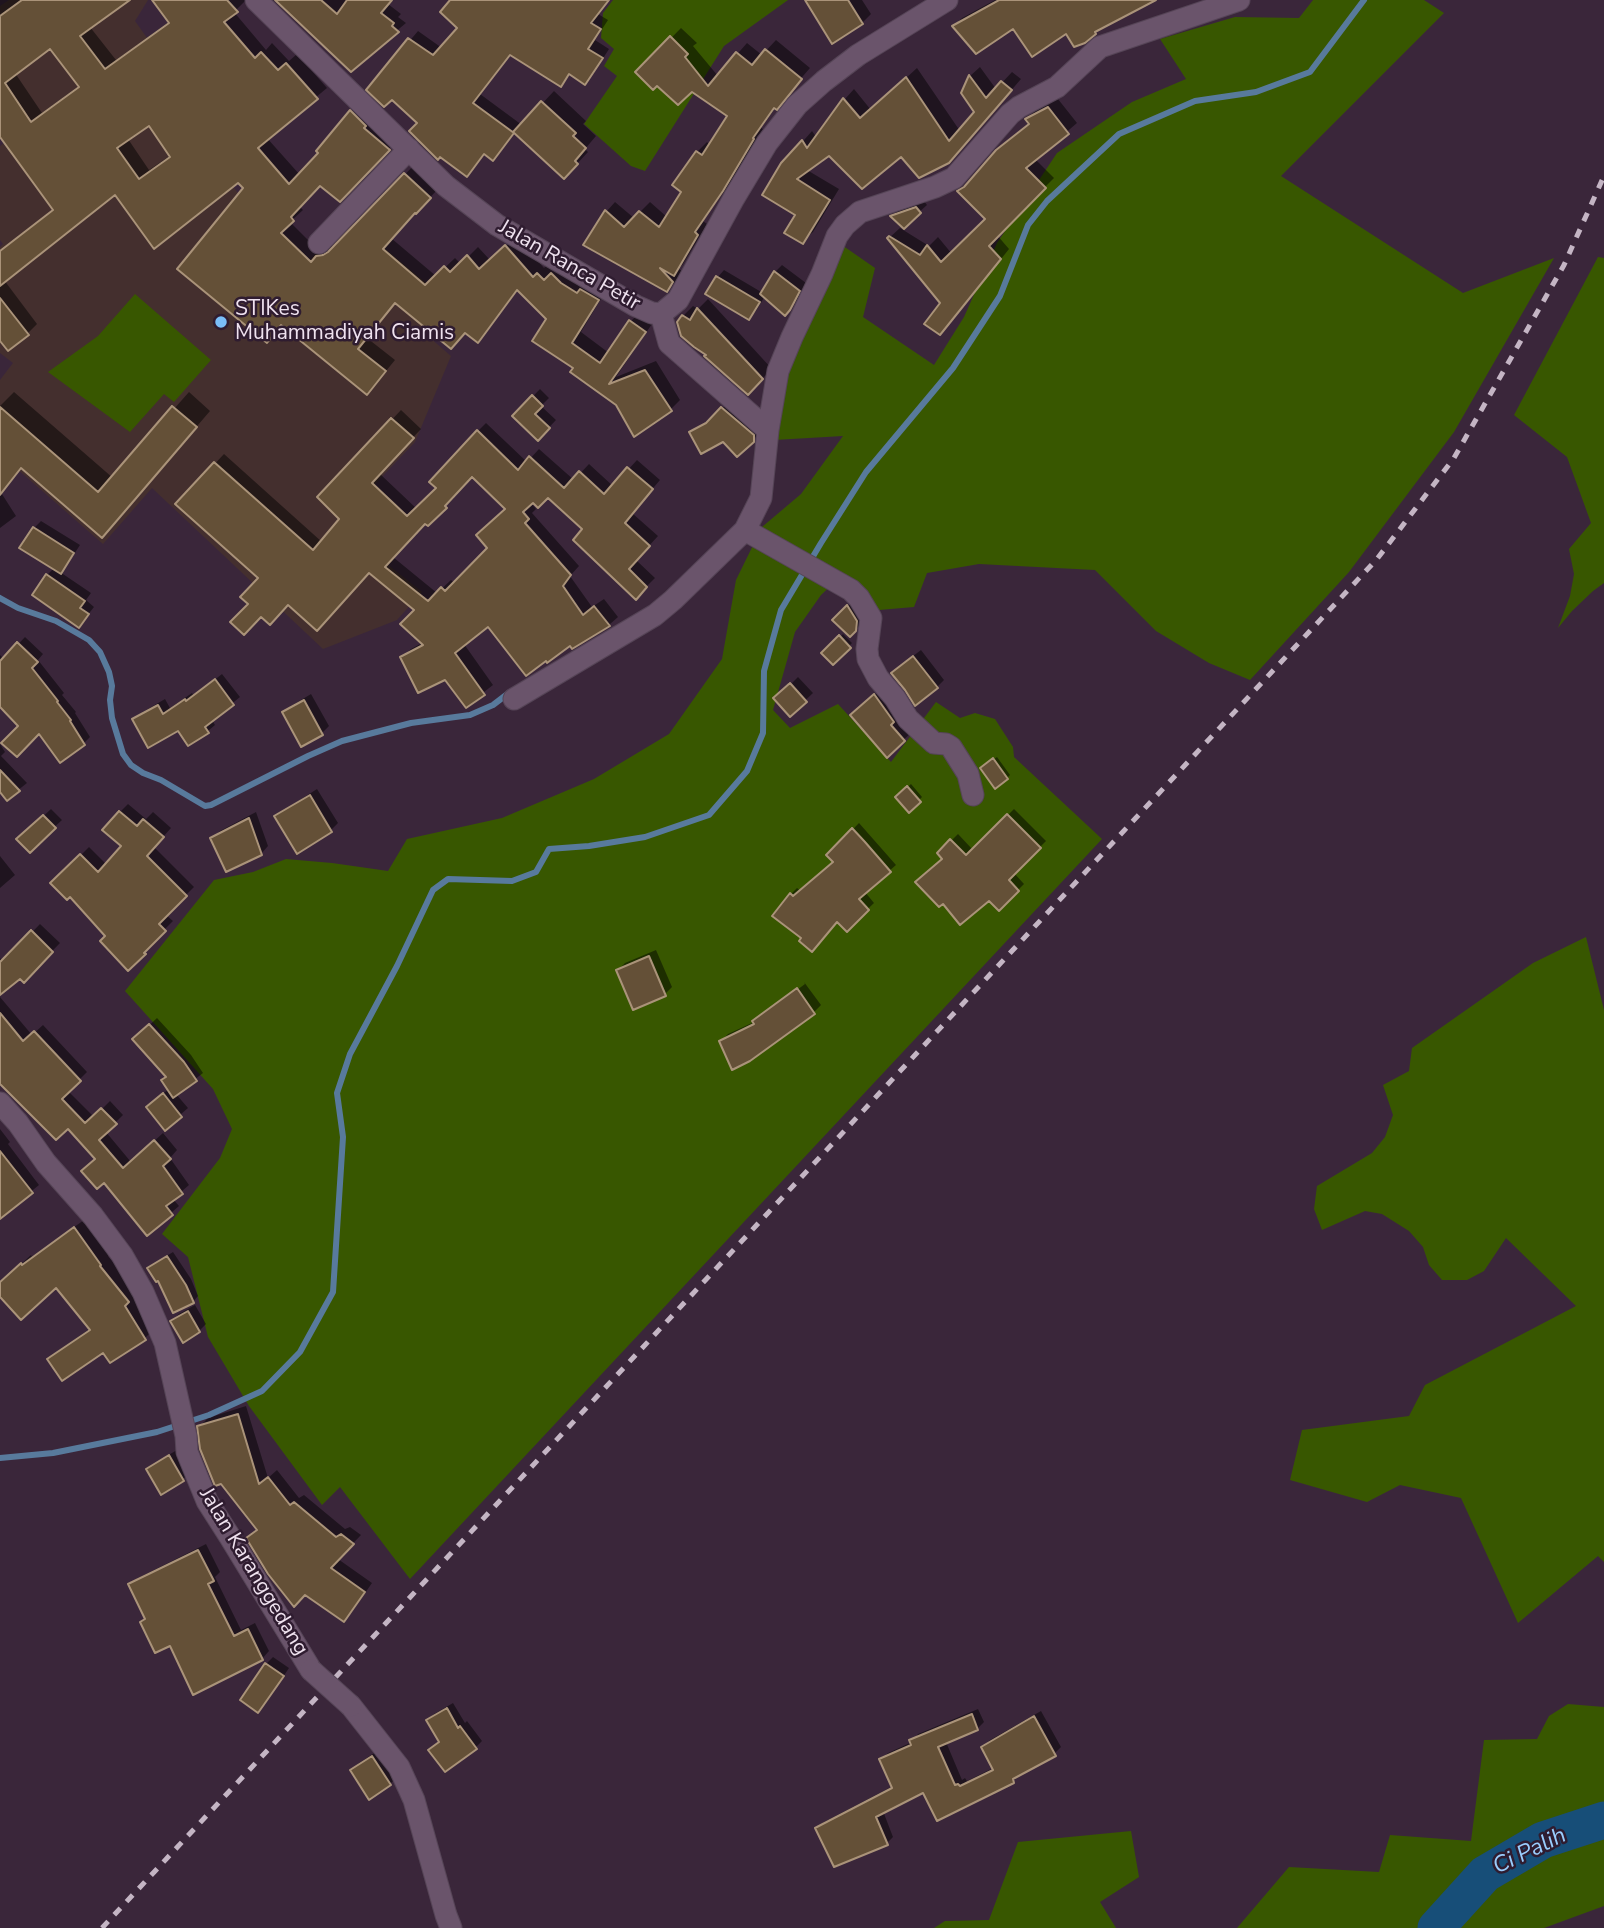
<!DOCTYPE html>
<style>
body{margin:0}
canvas{display:block;background:#3a263a}
</style>
<canvas width="1604" height="1928"></canvas>
<script>
const context = document.querySelector('canvas').getContext('2d');
context.lineJoin = 'round';
function fillPath(path, color) {
  context.fillStyle = color;
  context.fill(path, 'evenodd');
}
function shape(rows) {
  const path = new Path2D();
  for (const r of rows) {
    path.moveTo(r[0], r[1]);
    for (let i = 2; i < r.length; i += 2) path.lineTo(r[i], r[i + 1]);
  }
  return path;
}
function strokePath(path, color, width, dash) {
  context.strokeStyle = color;
  context.lineWidth = width;
  context.lineCap = dash ? 'butt' : 'round';
  context.setLineDash(dash || []);
  context.stroke(path);
}
function write(font, color, halo, rows, align = 'center') {
  context.font = font + ' "Nunito Sans",sans-serif';
  context.lineWidth = 5;
  context.setLineDash([]);
  context.textBaseline = 'middle';
  context.strokeStyle = halo;
  context.fillStyle = color;
  for (const [text, x, y, turn = 0] of rows) {
    context.save();
    context.translate(x, y);
    context.rotate((+turn || 0) * Math.PI / 180);
    context.textAlign = isNaN(turn) ? turn : align;
    if (halo) context.strokeText(text, 0, 0);
    context.fillText(text, 0, 0);
    context.restore();
  }
}
fillPath(shape([
 [9,0,148,0,135,21,189,97,176,107,245,203,309,261,348,218,455,307,429,337,451,356,415,442,337,524,422,592,397,620,323,649,152,488,103,544,0,454,0,380,13,363,0,353,0,247,3,244,0,240,0,146,12,137,0,121,0,6]
]), '#442f2e');
fillPath(shape([
 [613,0,788,0,724,46,645,171,631,166,584,124,617,76,604,66,614,49,601,38,603,13],
 [1313,0,1424,0,1444,13,1281,176,1463,293,1554,258,1454,432,1349,572,1250,680,1209,663,1156,631,1095,570,979,564,927,573,914,607,879,610,842,575,821,595,795,632,773,710,790,728,838,704,891,762,936,702,960,718,975,713,995,719,1013,747,1014,757,1102,839,410,1579,340,1487,322,1505,249,1406,208,1337,188,1257,162,1234,220,1158,232,1129,213,1089,125,991,214,880,253,872,286,859,332,863,388,871,407,839,502,818,594,779,669,734,722,659,736,580,762,527,801,494,843,436,774,440,787,360,839,243,875,268,863,317,934,365,964,317,997,243,1057,153,1132,102,1186,79,1160,39,1235,17,1299,18],
 [1598,257,1604,258,1604,583,1593,591,1572,611,1558,628,1570,596,1574,574,1569,549,1591,523,1567,457,1514,415],
 [135,294,211,360,174,402,164,394,130,432,48,372,98,336],
 [1586,937,1604,1010,1604,1562,1598,1556,1518,1623,1461,1498,1400,1485,1367,1502,1290,1480,1302,1430,1409,1416,1425,1385,1576,1306,1506,1238,1484,1271,1467,1280,1442,1280,1429,1265,1423,1247,1409,1231,1382,1214,1365,1211,1322,1230,1314,1209,1317,1186,1372,1153,1385,1137,1393,1115,1383,1085,1409,1071,1412,1048,1533,963],
 [1568,1704,1604,1707,1604,1906,1544,1928,1225,1928,1237,1928,1289,1867,1379,1872,1390,1835,1471,1841,1484,1740,1537,1739,1549,1716],
 [1131,1831,1139,1877,1100,1902,1116,1928,934,1928,945,1921,989,1920,1018,1842]
]), '#385700');
fillPath(shape([
 [0,0,127,0,90,27,116,60,170,21,162,0,246,0,234,12,266,50,272,43,289,61,297,54,327,88,267,138,300,175,321,153,351,111,361,101,399,139,340,200,320,184,299,206,303,210,290,222,321,253,328,246,335,246,339,243,415,164,440,187,391,238,436,276,455,258,461,264,478,247,490,260,516,237,544,268,548,264,555,271,562,264,607,289,581,332,609,353,631,321,641,311,654,321,616,377,656,361,680,400,670,410,618,404,576,367,548,319,518,289,487,331,477,340,466,332,396,302,367,338,395,360,377,382,282,324,267,341,245,188,238,181,115,192,4,280,37,324,28,333,0,338,0,251,54,209,0,134],
 [51,46,80,85,42,113,15,73],
 [149,123,171,155,149,170,128,139],
 [278,0,391,0,388,4,401,14,398,17,406,23,351,69],
 [452,0,609,0,598,14,608,20,595,40,609,49,593,74,585,82,571,73,560,85,511,53,480,94,522,125,554,91,586,121,583,124,596,136,585,149,588,152,575,166,515,132,501,151,485,153,467,175,420,123,392,97,369,89,418,31,442,48,470,41],
 [807,0,862,0,871,14,862,23],
 [995,0,1152,0,1102,26,1095,33,1014,26,954,26,962,18],
 [681,28,697,43,693,46,718,76,747,43,762,55,776,40,810,68,776,107,761,128,763,129,733,179,703,221,707,224,683,264,679,269,682,271,677,280,667,290,606,212,615,202,634,218,650,202,667,217,683,191,697,152,707,142,710,145,730,116,692,89,656,84,638,72],
 [980,67,996,89,1012,72,1021,79,959,151,902,154,829,154,807,170,839,189,813,232,802,242,797,215,783,164,812,131,817,138,845,99,854,89,871,110,917,68,960,131,976,113,963,93,970,76],
 [1058,99,1077,123,1035,159,1054,178,997,235,1009,249,950,323,942,302,889,238,900,228,929,246,938,237,952,254,987,219,959,191,1007,141,1030,123,1027,119,1036,110],
 [924,201,927,205,904,226,893,216,899,209],
 [782,265,806,283,797,300,785,314,765,296,756,311,749,318,717,278,724,270,763,293,775,272],
 [708,299,772,369,748,393,709,354,683,316,693,306,698,309],
 [540,389,549,398,541,406,556,420,538,439,514,416],
 [14,392,113,478,189,392,210,411,119,517,0,448,0,406],
 [728,403,758,435,737,455,723,440,691,433,712,418],
 [401,410,421,429,379,473,417,509,439,488,478,431,486,423,527,462,539,449,574,480,589,464,613,486,637,460,660,480,632,513,658,536,636,560,655,578,635,598,585,529,548,496,527,498,536,509,532,513,579,566,570,576,592,607,604,599,618,617,609,625,570,644,488,625,464,644,493,685,466,706,445,677,402,657,411,649,422,643,417,610,369,571,288,603,250,604,261,578,177,504,224,454,322,542,342,519,319,497],
 [472,475,507,509,489,548,455,583,451,580,437,593,393,557,426,521,428,524,454,498,452,496],
 [0,491,16,516,0,528],
 [41,521,80,545,67,565,60,572,91,593,86,600,94,607,79,626,47,575,54,568,34,528],
 [855,599,863,622,850,635,835,620],
 [843,634,852,643,833,663,824,653],
 [25,637,43,654,38,660,64,693,62,695,76,712,75,713,90,737,84,743,20,726,0,705,0,655,4,659],
 [921,650,944,680,937,687,900,666],
 [222,674,240,697,212,720,215,725,208,731,189,744,179,729,134,720,141,713,165,699,170,708,192,693,194,696],
 [798,677,813,693,790,715,776,699],
 [882,688,911,733,887,755,860,708],
 [311,694,329,726,322,733,284,713,291,706],
 [0,744,5,752,1,756,27,783,7,799,0,789],
 [997,757,1010,775,1007,778,985,765],
 [911,784,922,797,909,810,897,797],
 [317,789,338,823,331,830,298,851,276,817,284,810],
 [128,804,146,819,153,812,171,828,154,847,194,887,166,915,173,921,151,943,153,945,128,969,107,936,70,894,53,883,89,847,107,865,123,846,120,812],
 [51,809,62,820,30,850,19,839],
 [1014,809,1046,841,1014,873,1024,884,999,909,939,853,958,834,973,850],
 [256,812,268,846,261,854,212,838,220,831],
 [859,823,896,865,865,892,874,903,847,929,838,920,819,943,791,894,797,888,801,891,835,861,828,855],
 [0,856,15,875,0,888],
 [40,924,60,943,24,980,20,977,0,993,0,958,3,962],
 [656,950,672,987,665,994,618,970,625,963],
 [804,982,821,1005,814,1012,749,1059,721,1041,728,1034,754,1022,805,984],
 [0,997,32,1035,43,1025,87,1072,68,1091,94,1117,110,1101,123,1115,106,1132,131,1162,163,1133,177,1150,170,1158,189,1185,173,1199,179,1206,147,1234,97,1159,68,1126,0,1081],
 [157,1018,191,1055,203,1073,176,1094,188,1108,180,1115,155,1100,169,1089,168,1076,135,1039],
 [0,1129,10,1142,8,1144,39,1185,0,1217],
 [84,1220,109,1255,108,1256,137,1292,154,1329,145,1338,110,1361,104,1350,50,1359,59,1350,91,1328,56,1285,0,1294,0,1283,31,1255,32,1257],
 [173,1252,191,1279,198,1296,193,1302,158,1278,149,1268,155,1263],
 [195,1305,206,1324,199,1331,172,1321,179,1314],
 [246,1406,268,1478,277,1470,299,1498,304,1495,345,1529,350,1527,361,1535,338,1559,372,1583,352,1612,344,1620,258,1529,199,1427,208,1418],
 [177,1450,190,1472,183,1479,162,1492,148,1470,155,1463],
 [206,1544,220,1572,215,1577,241,1630,255,1623,269,1651,262,1659,170,1644,147,1618,131,1585,138,1578],
 [273,1657,289,1668,265,1704,258,1711,266,1664],
 [453,1703,465,1723,467,1721,482,1741,476,1747,440,1741,428,1720,434,1714],
 [978,1709,984,1722,977,1729,946,1742,962,1780,965,1778,967,1781,993,1768,983,1747,990,1740,1041,1711,1061,1747,1054,1754,1020,1775,1013,1781,924,1791,883,1811,893,1837,887,1843,817,1829,824,1822,893,1786,881,1760,888,1753,912,1742,918,1734],
 [379,1750,397,1777,390,1784,352,1770,359,1763]
]), '#0007');
strokePath(shape([
 [0,598,18,608,56,621,89,640,100,652,109,672,112,686,110,700,112,718,123,754,131,765,143,773,161,780,205,806,211,805,308,756,342,741,411,723,470,715,493,705,510,692],
 [0,1458,53,1453,157,1432,209,1415,262,1391,300,1352,333,1292,343,1137,337,1093,350,1054,397,966,433,890,448,879,512,881,536,872,549,849,589,846,645,837,709,815,747,771,763,733,764,671,781,610,821,543,866,472,953,368,1000,296,1028,225,1047,201,1119,134,1195,101,1256,92,1310,72,1364,0]
]), '#587a9c', 6);
strokePath(shape([
 [1436,1928,1485,1874,1543,1840,1604,1820]
]), '#174e78', 37);
const building = shape([
 [22,0,130,0,80,36,105,69,169,23,152,0,227,0,238,12,224,22,255,58,261,52,278,70,286,63,318,99,258,148,289,184,318,153,316,151,350,110,366,126,364,128,390,150,340,202,320,186,291,217,294,221,281,233,311,262,316,256,323,255,328,252,404,173,431,198,416,214,415,213,383,249,425,285,444,266,450,272,467,255,479,269,505,245,533,277,537,273,544,280,551,273,561,283,577,293,580,289,599,300,572,343,600,363,629,320,646,332,609,384,645,370,672,411,634,437,616,405,570,372,573,368,532,341,546,319,517,290,478,343,465,333,451,349,395,303,358,349,386,371,367,395,281,325,267,343,177,269,243,188,238,183,154,249,115,195,0,286,0,251,53,210,0,137,0,16,22,0],
 [50,49,79,87,31,122,5,83,50,49],
 [149,126,170,157,139,179,117,148,149,126],
 [275,0,321,0,337,14,347,0,392,0,381,13,394,23,392,26,399,32,351,72,275,0],
 [450,0,609,0,591,23,601,29,588,49,603,58,585,85,569,74,561,87,510,55,473,103,514,133,493,161,484,154,467,177,440,157,438,160,409,131,417,123,392,100,384,107,366,90,408,38,433,55,457,28,440,12,450,0],
 [805,0,848,0,863,24,832,44,805,0],
 [999,0,1156,0,1095,32,1096,34,1085,43,1074,47,1066,34,1032,57,1013,29,976,54,952,26,999,0],
 [670,36,688,54,685,57,708,86,736,52,752,65,765,49,802,79,777,110,774,108,753,138,754,139,723,191,695,232,698,235,674,276,660,268,673,282,667,292,583,245,605,210,624,227,639,211,659,227,681,192,672,185,696,151,702,155,727,116,692,92,678,105,657,86,653,90,635,72,670,36],
 [969,75,986,98,1001,81,1012,90,949,163,919,178,901,157,862,189,829,156,797,179,830,200,803,244,784,233,795,215,762,195,781,163,802,140,807,148,843,98,860,118,906,77,949,141,974,112,961,93,969,75],
 [541,101,576,133,573,136,586,148,575,161,578,164,564,179,513,132,541,101],
 [1048,107,1069,134,1026,168,1046,188,989,246,1001,259,940,335,924,324,940,303,887,238,889,236,920,255,927,245,941,262,985,219,957,191,964,187,996,150,1029,124,1025,119,1048,107],
 [916,207,921,213,904,229,890,216,916,207],
 [774,271,800,291,790,310,785,316,760,294,774,271],
 [716,276,760,302,749,320,705,294,716,276],
 [0,298,29,335,8,351,0,341,0,298],
 [697,308,763,379,748,395,704,356,706,355,694,347,681,336,677,322,682,315,690,320,697,308],
 [532,395,543,406,535,414,550,428,538,441,512,416,532,395],
 [172,406,197,427,102,538,21,468,0,495,0,407,98,492,172,406],
 [721,407,754,435,754,442,737,457,723,442,701,454,689,432,706,423,721,407],
 [391,418,414,438,372,483,407,516,436,488,429,482,477,430,518,470,529,456,564,488,579,471,604,494,627,467,653,489,625,523,650,546,629,569,647,587,636,600,573,540,582,529,548,498,538,508,533,503,523,512,529,519,525,523,571,575,563,586,583,615,594,606,610,626,572,649,570,646,547,663,546,661,526,676,488,627,455,653,485,695,466,708,445,680,418,693,400,657,423,645,400,624,414,610,369,573,317,631,288,605,270,625,261,617,244,635,230,622,248,604,240,597,258,578,175,504,214,462,313,550,339,519,317,497,391,418],
 [472,477,505,509,476,535,487,548,445,591,441,587,428,601,385,567,425,524,428,526,447,508,445,506,472,477],
 [33,527,74,553,61,574,19,548,33,527],
 [46,574,85,601,80,608,89,614,79,628,32,595,46,574],
 [847,605,857,621,856,631,850,637,832,620,847,605],
 [839,635,851,648,833,665,821,653,839,635],
 [17,642,38,662,32,668,58,701,57,702,71,720,70,721,85,745,60,763,39,734,17,757,1,743,18,726,0,707,0,661,17,642],
 [913,656,938,688,915,706,905,690,891,673,913,656],
 [215,679,234,705,205,727,209,733,188,746,178,731,148,748,132,719,158,705,163,714,185,699,186,701,215,679],
 [790,683,807,702,790,717,773,698,790,683],
 [874,694,894,722,891,725,905,741,887,758,850,715,874,694],
 [304,700,323,735,301,747,282,712,304,700],
 [993,758,1008,779,995,789,980,768,993,758],
 [0,770,20,791,7,801,0,792,0,770],
 [907,786,921,802,909,813,895,797,907,786],
 [310,795,332,832,297,854,274,816,310,795],
 [119,811,137,826,143,819,164,837,147,856,187,896,159,924,166,931,144,953,146,954,128,971,100,941,105,936,70,897,67,900,50,883,80,854,98,872,121,846,102,830,119,811],
 [1007,814,1041,848,1009,880,1019,891,999,911,989,901,960,925,943,904,939,907,915,882,942,859,937,853,950,839,966,855,1007,814],
 [43,815,56,828,30,853,16,839,43,815],
 [249,818,262,855,226,872,210,838,249,818],
 [852,828,865,842,891,872,859,899,869,910,847,932,837,922,812,952,799,941,801,938,772,916,790,893,793,896,833,862,826,855,852,828],
 [31,930,53,952,24,983,20,979,0,995,0,962,31,930],
 [649,956,666,996,633,1010,616,970,649,956],
 [797,988,815,1014,750,1061,732,1070,719,1041,754,1024,752,1021,797,988],
 [0,1013,23,1041,34,1031,81,1081,62,1099,85,1123,101,1108,117,1124,99,1140,123,1168,154,1140,171,1159,163,1166,183,1194,166,1206,173,1215,147,1236,104,1183,97,1189,81,1171,95,1159,68,1129,56,1140,0,1084,0,1013],
 [149,1024,184,1062,197,1081,173,1098,161,1080,166,1077,132,1039,149,1024],
 [163,1093,182,1117,165,1131,146,1107,163,1093],
 [0,1151,33,1193,0,1219,0,1151],
 [74,1227,101,1265,100,1266,129,1302,125,1306,146,1340,110,1363,103,1353,62,1381,47,1359,90,1330,56,1288,21,1320,0,1297,0,1282,21,1263,22,1265,74,1227],
 [167,1256,186,1285,194,1303,173,1313,158,1281,156,1282,147,1268,167,1256],
 [188,1311,200,1332,183,1343,170,1321,188,1311],
 [238,1414,259,1484,268,1477,290,1505,294,1502,336,1537,341,1534,354,1544,331,1568,365,1592,344,1622,305,1595,294,1607,268,1574,246,1538,257,1530,221,1484,215,1486,200,1449,197,1426,238,1414],
 [169,1455,184,1481,161,1495,146,1469,169,1455],
 [198,1550,214,1581,208,1584,234,1636,248,1629,263,1660,193,1695,170,1646,155,1653,140,1622,145,1619,128,1584,198,1550],
 [265,1663,284,1676,258,1713,240,1700,265,1663],
 [447,1708,458,1728,460,1726,477,1749,445,1772,428,1750,439,1742,426,1720,447,1708],
 [972,1714,978,1730,938,1747,955,1785,958,1784,960,1786,993,1770,981,1747,1034,1716,1056,1756,1013,1779,1014,1783,937,1821,923,1793,876,1817,888,1845,834,1867,815,1828,892,1788,879,1759,911,1745,909,1740,972,1714],
 [372,1756,391,1785,369,1800,350,1770,372,1756]
]);
fillPath(building, '#645037');
strokePath(building, '#aa9379', 2);
const minor = shape([
 [256,0,446,186,497,225,636,306,652,313,661,314,678,300,734,198,767,143,797,105,824,81,858,55,947,0],
 [319,243,409,149],
 [661,314,669,343,768,430],
 [745,530,851,590,859,598,871,618,867,649,868,659,878,678,895,698,908,719,934,743,946,744,951,747,968,774,973,795],
 [514,699,655,615,673,600,745,530,761,498,768,430,778,371,792,337,822,274,837,236,845,225,860,212,935,187,954,178,1010,114,1019,107,1057,87,1100,47,1239,0],
 [0,1103,18,1123,46,1163,93,1216,122,1255,143,1292,165,1343,186,1436,187,1452,207,1501,230,1537,311,1670],
 [351,1706,399,1767,414,1800,446,1915,451,1928]
]);
strokePath(minor, '#564557', 23);
strokePath(minor, '#6a546b', 21);
strokePath(shape([
 [102,1928,1377,559,1454,458,1564,265,1604,176]
]), '#c4b5c4', 5, [9, 9]);
const minorBridge = shape([
 [311,1670,351,1706]
]);
strokePath(minorBridge, '#564557', 23, []);
strokePath(minorBridge, '#6a546b', 21);
for (const [x, y, r, color] of [
 [221,322,7,"#7abef8"]
]) {
  const dot = new Path2D();
  dot.arc(x, y, r, 0, 2 * Math.PI);
  context.fillStyle = color;
  context.fill(dot);
  strokePath(dot, '#2f1c30', 2.5);
}
write('21px', '#efe2ef', '#2f1c30', [
 ["Jalan Ranca Petir",569,266,30],
 ["Jalan Karanggedang",253,1572,59]
]);
write('21px', '#efe2ef', '#2f1c30', [
 ["STIKes",235,310],
 ["Muhammadiyah Ciamis",235,334]
], 'left');
write('italic 23px', '#99cdfd', '#2f1c30', [
 ["Ci Palih",1530,1852,-26]
]);
</script>
